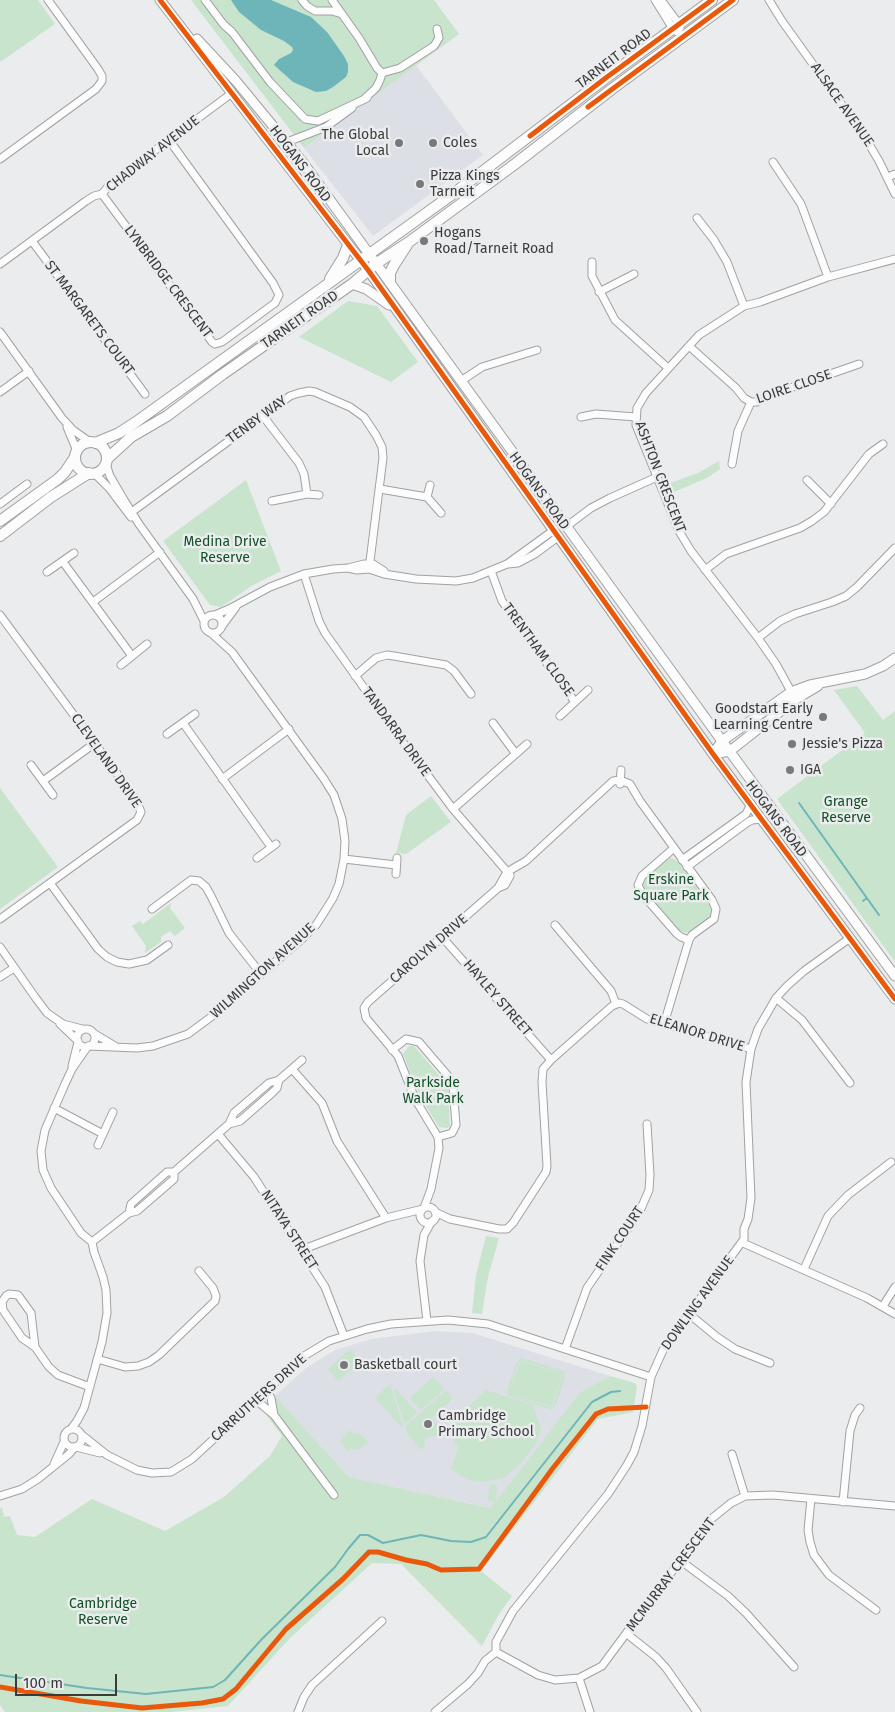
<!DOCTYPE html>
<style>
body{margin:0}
#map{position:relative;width:895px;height:1712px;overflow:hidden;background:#ebeced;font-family:"Fira Sans",sans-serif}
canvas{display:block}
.scale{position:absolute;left:15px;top:1674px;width:102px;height:22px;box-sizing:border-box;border:2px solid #3b3b3c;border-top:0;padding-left:6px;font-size:15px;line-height:18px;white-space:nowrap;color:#3b3b3c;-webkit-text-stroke:4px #eaecee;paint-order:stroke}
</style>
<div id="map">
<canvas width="895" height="1712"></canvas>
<div class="scale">100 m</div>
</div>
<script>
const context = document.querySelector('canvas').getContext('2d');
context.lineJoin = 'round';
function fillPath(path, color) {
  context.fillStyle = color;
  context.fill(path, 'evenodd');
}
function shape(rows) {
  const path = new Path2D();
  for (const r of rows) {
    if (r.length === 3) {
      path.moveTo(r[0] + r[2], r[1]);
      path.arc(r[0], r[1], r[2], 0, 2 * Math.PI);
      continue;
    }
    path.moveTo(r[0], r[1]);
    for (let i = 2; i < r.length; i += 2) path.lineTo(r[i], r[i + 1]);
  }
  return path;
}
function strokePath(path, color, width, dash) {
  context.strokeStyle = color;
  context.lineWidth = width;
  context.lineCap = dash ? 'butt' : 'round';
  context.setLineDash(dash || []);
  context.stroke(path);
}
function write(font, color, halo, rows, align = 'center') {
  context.font = font + ' "Fira Sans",sans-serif';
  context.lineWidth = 5;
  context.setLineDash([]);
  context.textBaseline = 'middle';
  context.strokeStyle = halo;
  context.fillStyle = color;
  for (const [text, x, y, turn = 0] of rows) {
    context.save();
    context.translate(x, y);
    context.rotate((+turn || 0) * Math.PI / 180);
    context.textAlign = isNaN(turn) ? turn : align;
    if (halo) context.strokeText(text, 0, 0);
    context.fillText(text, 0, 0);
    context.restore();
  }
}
fillPath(shape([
 [416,65,483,155,373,236,304,148],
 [435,1331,472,1333,610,1376,580,1392,491,1508,349,1477,275,1396,306,1368,335,1350,372,1339]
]), '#dcdfe5');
fillPath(shape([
 [0,0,38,0,55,24,0,62],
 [191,0,434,0,459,34,304,148],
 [348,301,377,306,418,362,391,382,299,337],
 [719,461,720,469,707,478,674,492,670,483,698,473],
 [246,480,281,571,253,585,221,607,210,605,163,541],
 [857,686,883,720,895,711,895,962,777,799,865,733,834,690],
 [0,788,58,867,0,909],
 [431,796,451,822,406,854,396,853,406,815],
 [672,858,679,862,713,910,710,917,687,933,679,931,645,892,642,885,645,878,667,859],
 [171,903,170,908,185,928,175,936,170,931,161,937,161,942,145,953,146,946,132,926,140,921,143,924],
 [409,1046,414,1046,444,1081,448,1088,450,1126,447,1128,439,1127,419,1095,403,1054],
 [486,1236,499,1238,488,1277,482,1314,472,1313,476,1275],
 [350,1349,360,1361,338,1381,328,1369],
 [521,1358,562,1370,565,1373,565,1377,556,1405,553,1409,549,1409,509,1396,507,1390,517,1362],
 [521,1360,563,1374,553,1407,550,1407,510,1394,552,1406,562,1374,521,1361,509,1392,518,1363],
 [610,1376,635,1383,637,1387,633,1412,598,1419,481,1571,512,1596,499,1614,482,1646,401,1564,372,1563,290,1638,228,1706,171,1712,5,1712,0,1705,0,1508,2,1507,4,1517,10,1516,17,1535,35,1537,92,1499,165,1531,224,1497,270,1456,282,1436,261,1408,275,1396,349,1477,490,1508,495,1502,488,1500,490,1484,497,1485,496,1501,580,1392],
 [433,1377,444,1389,421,1410,410,1398],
 [390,1384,403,1426,402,1427,375,1398],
 [394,1388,417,1412,405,1424,396,1398],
 [446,1390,453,1398,432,1418,440,1428,437,1435,424,1439,425,1448,420,1449,406,1432,406,1426],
 [486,1390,533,1405,541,1429,536,1443,522,1462,504,1478,483,1482,468,1480,451,1469,458,1448,447,1427],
 [350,1430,355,1435,358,1432,368,1442,358,1450,356,1448,354,1451,351,1448,348,1451,340,1441]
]), '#c8e4cd');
fillPath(shape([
 [231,0,271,0,311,17,327,32,344,56,348,64,348,72,346,77,333,87,326,91,316,92,293,82,274,65,279,59,291,53,293,50,292,47,284,41,261,30,239,12]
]), '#6eb5b9');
strokePath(shape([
 [799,803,879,915],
 [863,901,867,898],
 [0,1675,87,1688,146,1694,213,1687,225,1680,261,1640,335,1567,348,1549,360,1535,368,1535,383,1543,421,1535,451,1541,471,1542,486,1537,592,1402,611,1392,620,1391]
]), '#6eb5b9', 2);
const minor = shape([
 [205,0,224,25,232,32,270,82,305,119,318,121,367,98],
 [302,0,307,6,315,11,332,11,342,14],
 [332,0,359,38,377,68,382,73,400,68,434,46,439,38,437,29],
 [655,0,673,29,684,37],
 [661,0,676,20,680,28],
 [769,0,782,21,863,134,879,161,895,194],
 [363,100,376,88,380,80,382,73],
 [287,142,326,127,352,108],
 [0,159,96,89,102,81,102,76,98,69,48,0],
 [773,162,801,204,828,277],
 [888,177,895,174],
 [102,194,212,342,215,344,222,342,275,303,279,295,273,283,169,140],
 [697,218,714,240,727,262,744,306],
 [32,241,145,394],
 [592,262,592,276,615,320,668,368],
 [0,264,86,201,94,196,102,194,111,183,232,93],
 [599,292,634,274],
 [0,332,62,418,73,430,90,442],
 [689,346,736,388,744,398,751,402,757,402,770,395,859,364],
 [461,381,482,367,537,350],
 [0,392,29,371],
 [263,416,299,463,304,474,307,494],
 [581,417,596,414,636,417],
 [67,427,77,451],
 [106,464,110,476,124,500,139,524,193,599,204,621],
 [732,464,738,431,751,402],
 [94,473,109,488,131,517],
 [807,480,831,504],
 [380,489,427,497,441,513],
 [427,497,430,485],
 [272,501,307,494,319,495],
 [0,504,27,484],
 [129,514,290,396,299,393,309,391,315,392,350,407,364,417,376,435,382,447,383,458,369,569],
 [567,526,591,508,610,498,657,477],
 [63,562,132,656],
 [508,564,518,563,535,554,558,537],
 [348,568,357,570,369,569,384,574,416,579,456,581,473,578,507,564,554,530],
 [705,570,726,554,800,528,812,521,824,512,869,454,883,444],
 [491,571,502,601,575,702],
 [47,572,74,553],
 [304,574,319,621,325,633,399,737,453,809,510,875],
 [93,602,160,552],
 [213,624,9],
 [0,615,135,798,141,812,137,820,0,919],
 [215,615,229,609,270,587,304,574,333,569,348,568,364,564,373,564,384,571],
 [222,626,236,607],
 [758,638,780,621,795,614,832,602,846,596,857,587,895,548],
 [121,665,147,644],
 [355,676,376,658,387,655,394,656,446,665,454,671,471,694],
 [793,695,776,664,758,638,691,551,679,531,636,425,637,408,646,393,699,335,744,306,760,302,828,277,895,259],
 [560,716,588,690],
 [183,723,271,847],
 [493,723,516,754],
 [167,734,195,714],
 [31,765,53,795],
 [222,779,289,729],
 [43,781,95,743],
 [620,784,621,770],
 [453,809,527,744],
 [674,848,642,876,638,885,643,895,677,934,681,937,689,940],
 [257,858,276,844],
 [344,859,396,865],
 [682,860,746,814,751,804],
 [687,867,748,822,752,820,762,819],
 [396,874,397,858],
 [50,883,98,949,107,957,117,962,129,964,147,960,168,945],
 [498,888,507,872,526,861,613,781,620,780,630,784,640,801,712,900,716,909,714,919,692,935,689,940,664,1024],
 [152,909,191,880,199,881,206,887,211,896,229,933,261,974],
 [555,925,611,991,616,1004],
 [442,937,551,1060],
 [0,947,35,997,47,1013,63,1024,82,1029],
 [0,977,14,968],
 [776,998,802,1020,850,1083],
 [60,1024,78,1041],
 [86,1038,9],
 [95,1034,115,1046],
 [89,1046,137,1048,153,1046,188,1034,215,1014,303,938,316,925,325,911,333,898,339,884,344,859,345,841,342,819,334,795,324,779,232,652,212,634],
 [392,1050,406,1039,419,1042,448,1076,453,1087,456,1125,452,1133,438,1137],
 [72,1066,78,1042],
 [292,1069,322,1103,337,1141,386,1218],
 [54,1108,103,1134],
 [229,1124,234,1113,269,1083,279,1080],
 [218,1134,254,1177,325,1287,344,1336],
 [98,1145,113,1112],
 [428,1215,8],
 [424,1208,431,1189,439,1148,438,1137,415,1099,398,1056,366,1018,364,1008,368,1002,498,888,505,885,510,876],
 [435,1212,450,1219,499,1229,507,1229,513,1223,546,1172,547,1166,542,1082,543,1069,551,1060,612,1006,619,1003,623,1004,647,1019,751,1049],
 [129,1213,131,1204,167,1172,174,1172,229,1124,240,1121,272,1093,277,1088,279,1080,302,1060],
 [92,1242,129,1213,137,1211,174,1179,174,1172],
 [743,1243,867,1298,895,1314],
 [301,1250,386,1218,423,1209],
 [804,1269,828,1216,848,1195,891,1162],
 [883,1306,895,1287],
 [689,1314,717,1337,735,1349,770,1363],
 [427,1321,420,1261,424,1235,432,1221],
 [35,1347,31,1313,18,1295,9,1294,6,1296,2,1302,3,1310,22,1338,35,1347,49,1367,58,1375,90,1387],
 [565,1349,587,1288,640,1211,649,1190,650,1175,647,1124],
 [97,1359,125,1367,138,1366,149,1362,159,1355,215,1301,216,1296,213,1288,199,1271],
 [266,1390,271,1398,274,1415],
 [256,1400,274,1415,334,1495],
 [73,1438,9],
 [71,1429,77,1421,84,1408,102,1342,107,1313,106,1290,103,1277,94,1252,92,1242,81,1233,51,1188,43,1170,41,1151,45,1130,65,1084,72,1069,88,1046],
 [82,1435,107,1455,137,1470,152,1473,171,1472,192,1459,304,1356,329,1341,367,1329,391,1324,448,1320,488,1324,651,1377],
 [76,1447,100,1453],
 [732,1454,745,1496],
 [54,1464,64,1442],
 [0,1496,22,1489,38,1479,69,1454,75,1447],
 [811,1499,808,1530,810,1542,814,1555,829,1575,876,1610],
 [843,1502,850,1431,855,1415,860,1408],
 [681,1561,728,1596,746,1613,794,1667],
 [627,1634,656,1657,666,1668,697,1712],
 [496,1652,538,1675,555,1680,579,1678,602,1666,710,1520,731,1503,745,1496,773,1495,895,1506],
 [579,1678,590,1712],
 [298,1712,304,1697,312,1685,382,1621],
 [435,1712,468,1684,478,1673,485,1661,496,1652,496,1642,513,1611,608,1494,627,1465,634,1452,642,1426,651,1377,664,1348,744,1239,744,1229,748,1219,751,1198,746,1082,751,1049,758,1029,776,998,787,986,804,971,850,938]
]);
const tertiary = shape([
 [160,0,368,270,713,754,895,999],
 [197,39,236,81,301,160,722,741,895,976],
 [352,284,366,289,389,305],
 [713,754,722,741,791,692,810,685,865,674,883,666,895,658],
 [713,754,730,751,796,699,818,686]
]);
const secondary = shape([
 [330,279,343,258,348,245],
 [390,282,390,273,394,265,407,245],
 [91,458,16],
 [95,443,119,433,136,422,457,191,607,77,712,0],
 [107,459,131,437,167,416,223,374,352,284,377,263,409,242,515,164,612,89,733,0],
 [0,521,58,479,65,472,75,457],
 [0,536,51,497,89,473]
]);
strokePath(minor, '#a1a1a2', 9);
strokePath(tertiary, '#a1a1a2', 11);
strokePath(secondary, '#a1a1a2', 12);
strokePath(minor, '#fcfcfc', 7);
strokePath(tertiary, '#fcfcfc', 9);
strokePath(secondary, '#fcfcfc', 10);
strokePath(shape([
 [160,0,368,270,713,754,895,999],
 [588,107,733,0],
 [530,136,607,77,712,0],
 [0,1687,81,1701,142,1708,202,1703,223,1699,236,1689,286,1629,343,1579,369,1552,378,1552,406,1560,427,1564,441,1570,479,1569,553,1468,596,1414,608,1409,646,1407]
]), '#e8590c', 5);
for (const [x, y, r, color] of [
 [399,143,5,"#79797a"],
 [433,143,5,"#79797a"],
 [420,184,5,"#79797a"],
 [424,241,5,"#79797a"],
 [823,717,5,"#79797a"],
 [792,744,5,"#79797a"],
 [790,770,5,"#79797a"],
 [344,1365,5,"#79797a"],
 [428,1424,5,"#79797a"]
]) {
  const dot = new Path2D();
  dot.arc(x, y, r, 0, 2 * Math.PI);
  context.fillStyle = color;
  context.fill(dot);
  strokePath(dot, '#eaecee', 2);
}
write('14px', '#3b3b3c', '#eaecee', [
 ["TARNEIT ROAD",614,59,-37],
 ["ALSACE AVENUE",842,105,55],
 ["CHADWAY AVENUE",153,154,-38],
 ["HOGANS ROAD",300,164,53],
 ["LYNBRIDGE CRESCENT",168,282,53],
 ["ST MARGARETS COURT",89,318,53],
 ["TARNEIT ROAD",300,320,-35],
 ["LOIRE CLOSE",794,387,-19],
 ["TENBY WAY",257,420,-36],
 ["ASHTON CRESCENT",660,477,69],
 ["HOGANS ROAD",539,491,54],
 ["TRENTHAM CLOSE",538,650,54],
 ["TANDARRA DRIVE",396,732,54],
 ["CLEVELAND DRIVE",106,761,55],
 ["HOGANS ROAD",776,819,53],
 ["CAROLYN DRIVE",429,949,-41],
 ["WILMINGTON AVENUE",263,971,-42],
 ["HAYLEY STREET",497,998,49],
 ["ELEANOR DRIVE",697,1033,17],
 ["NITAYA STREET",289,1230,57],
 ["FINK COURT",620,1239,-56],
 ["DOWLING AVENUE",698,1303,-54],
 ["CARRUTHERS DRIVE",259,1398,-42],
 ["MCMURRAY CRESCENT",671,1575,-53]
]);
write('14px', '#3b3b3c', '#eaecee', [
 ["The Global",389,135,"right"],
 ["Local",389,151,"right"],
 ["Coles",443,143],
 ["Pizza Kings",430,176],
 ["Tarneit",430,192],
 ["Hogans",434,233],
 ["Road/Tarneit Road",434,249],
 ["Goodstart Early",813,709,"right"],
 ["Learning Centre",813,725,"right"],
 ["Jessie's Pizza",802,744],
 ["IGA",800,770],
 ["Basketball court",354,1365],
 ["Cambridge",438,1416],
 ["Primary School",438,1432]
], 'left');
write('14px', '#105124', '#eaecee', [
 ["Medina Drive",225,542],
 ["Reserve",225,558],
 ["Grange",846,802],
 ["Reserve",846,818],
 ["Erskine",671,880],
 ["Square Park",671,896],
 ["Parkside",433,1083],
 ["Walk Park",433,1099],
 ["Cambridge",103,1604],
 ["Reserve",103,1620]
]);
</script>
